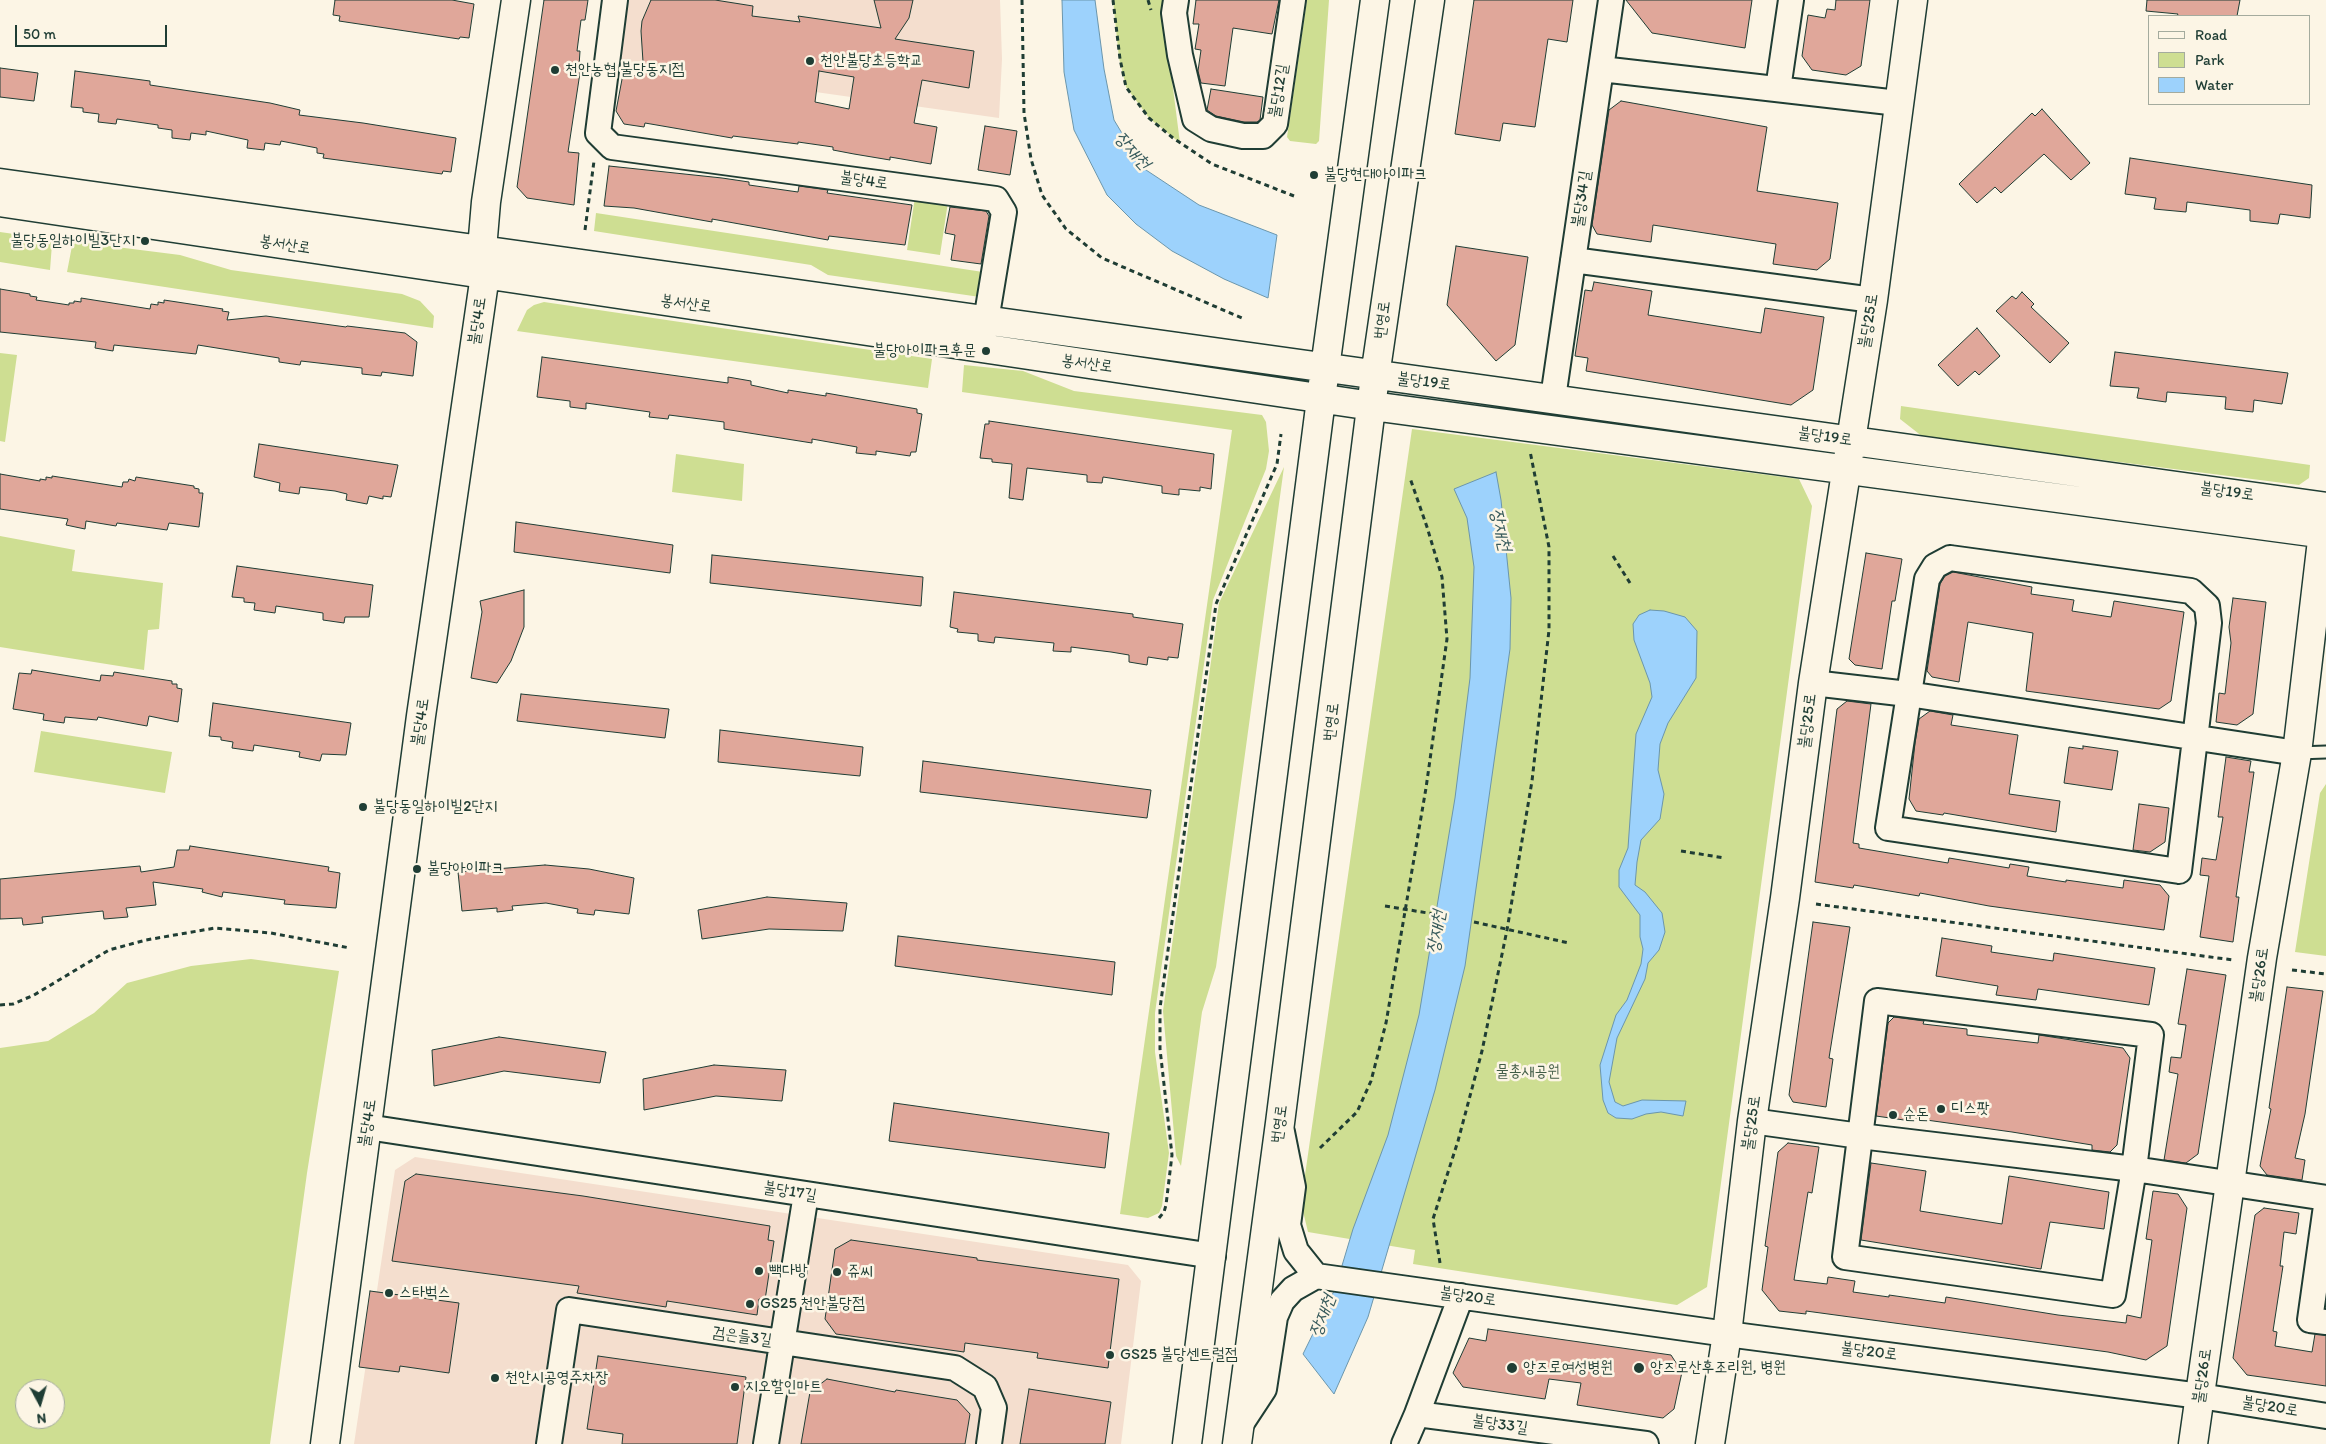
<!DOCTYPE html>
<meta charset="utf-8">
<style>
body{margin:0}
#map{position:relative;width:2326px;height:1444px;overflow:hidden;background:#fcf5e5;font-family:Itim,sans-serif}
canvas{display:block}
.legend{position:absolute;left:2148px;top:15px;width:162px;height:90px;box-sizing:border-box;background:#fcf5e5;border:1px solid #a4ab9e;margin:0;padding:6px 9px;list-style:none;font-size:15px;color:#1f3d34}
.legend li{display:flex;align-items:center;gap:10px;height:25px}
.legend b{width:25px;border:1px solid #a4ab9e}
.north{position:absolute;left:15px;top:1379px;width:50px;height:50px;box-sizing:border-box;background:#fcf5e5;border:1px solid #a4ab9e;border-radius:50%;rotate:174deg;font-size:14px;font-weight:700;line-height:20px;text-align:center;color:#1f3d34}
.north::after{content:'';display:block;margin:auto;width:18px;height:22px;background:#1f3d34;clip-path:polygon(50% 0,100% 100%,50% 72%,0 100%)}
.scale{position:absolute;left:15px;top:25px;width:152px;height:22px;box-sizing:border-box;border:2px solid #1f3d34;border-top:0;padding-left:6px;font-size:15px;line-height:18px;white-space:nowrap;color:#1f3d34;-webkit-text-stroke:4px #fcf5e5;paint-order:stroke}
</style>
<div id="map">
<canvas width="2326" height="1444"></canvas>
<ul class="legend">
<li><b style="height:6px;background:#fcf5e5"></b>Road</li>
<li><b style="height:14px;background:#cede92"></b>Park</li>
<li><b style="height:14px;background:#9dd2fc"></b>Water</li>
</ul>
<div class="north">N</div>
<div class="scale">50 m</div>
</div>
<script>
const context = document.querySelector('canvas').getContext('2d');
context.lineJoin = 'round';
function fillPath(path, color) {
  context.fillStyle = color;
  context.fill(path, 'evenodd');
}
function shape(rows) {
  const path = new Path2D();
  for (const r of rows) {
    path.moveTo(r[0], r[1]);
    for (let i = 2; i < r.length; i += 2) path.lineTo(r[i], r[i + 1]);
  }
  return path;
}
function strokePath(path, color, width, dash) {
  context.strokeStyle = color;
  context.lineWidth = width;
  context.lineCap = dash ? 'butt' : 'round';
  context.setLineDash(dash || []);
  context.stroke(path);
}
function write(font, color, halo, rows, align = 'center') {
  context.font = font + ' Itim,"Poor Story",sans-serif';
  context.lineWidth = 5;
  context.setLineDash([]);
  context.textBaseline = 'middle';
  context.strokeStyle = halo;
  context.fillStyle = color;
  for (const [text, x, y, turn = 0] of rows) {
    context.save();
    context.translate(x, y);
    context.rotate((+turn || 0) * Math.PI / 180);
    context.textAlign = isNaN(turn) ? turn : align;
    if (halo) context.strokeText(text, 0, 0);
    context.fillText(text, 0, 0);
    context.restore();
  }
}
fillPath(shape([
 [627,0,1000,0,1002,59,999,118,618,64],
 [415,1157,1128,1265,1141,1281,1121,1444,354,1444,395,1170]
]), '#f4dece');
fillPath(shape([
 [1113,0,1164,0,1163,10,1180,143,1149,118,1126,87,1119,58],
 [1307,0,1329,0,1319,141,1316,144,1290,141,1287,137],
 [915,197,948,202,940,255,907,250],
 [596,213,983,272,980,297,828,275,811,265,594,231],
 [0,232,49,239,52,244,50,270,0,262],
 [77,242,180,255,231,270,402,294,420,301,434,316,433,328,67,272,72,246],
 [544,302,932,359,928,388,517,331,527,310,534,305],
 [0,353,17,355,5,442,0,441],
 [964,365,1023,371,1074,391,1262,415,1266,422,1269,451,1266,469,1213,600,1155,1013,1155,1052,1169,1153,1162,1206,1159,1213,1148,1218,1120,1214,1232,430,962,392],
 [1901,406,2310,465,2309,478,2299,485,1923,437,1900,419],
 [1412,429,1799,479,1812,506,1707,1287,1677,1305,1413,1264,1415,1250,1308,1232,1301,1203],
 [676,454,744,464,742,501,672,492],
 [1284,467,1216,967,1202,1012,1181,1166,1176,1156,1163,1011,1219,603],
 [0,536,75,550,72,571,163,583,159,629,148,630,144,670,0,647],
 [41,731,172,752,165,793,34,772],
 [2326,784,2326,956,2295,952,2320,793],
 [251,959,339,971,307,1173,270,1444,0,1444,0,1048,48,1041,94,1013,127,983,191,966],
 [25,1389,55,1389,55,1419,25,1419]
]), '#cede92');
const water = shape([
 [1062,0,1095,0,1104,69,1114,120,1143,168,1199,205,1277,235,1268,298,1224,279,1172,251,1136,224,1107,195,1074,130,1064,72,1062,0],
 [1496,472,1501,500,1511,598,1510,649,1465,966,1435,1090,1368,1317,1334,1394,1303,1354,1335,1289,1353,1229,1388,1135,1419,1015,1455,798,1470,678,1474,567,1467,518,1454,489,1496,472],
 [1650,610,1664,611,1685,617,1697,631,1696,678,1668,723,1660,744,1658,770,1664,794,1660,819,1641,840,1637,862,1635,885,1645,892,1662,913,1665,932,1659,950,1648,963,1645,979,1617,1038,1609,1082,1615,1102,1623,1106,1642,1100,1686,1101,1683,1116,1661,1112,1646,1114,1632,1119,1616,1118,1608,1113,1603,1100,1600,1065,1616,1015,1627,1000,1641,964,1643,949,1640,937,1640,915,1619,887,1619,870,1628,848,1636,734,1652,697,1650,683,1634,640,1633,624,1639,615,1650,610]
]);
fillPath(water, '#9dd2fc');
strokePath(water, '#6b96ac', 1);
const building = shape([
 [335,0,452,0,474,4,469,38,460,37,459,39,339,21,340,16,333,15,335,0],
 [544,0,588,0,585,20,581,20,577,51,580,51,579,66,581,66,568,152,579,153,574,205,527,198,517,187,544,0],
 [651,0,715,0,753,6,752,16,800,22,798,16,881,28,874,0,913,0,909,18,895,39,974,51,969,88,922,80,914,123,937,127,931,164,890,157,890,160,854,154,833,150,833,147,798,142,798,144,733,136,732,138,645,123,644,127,624,124,616,111,623,74,644,77,641,31,642,21,651,0],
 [819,71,854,77,849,109,815,102,819,71],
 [1196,0,1279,0,1272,34,1233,28,1225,86,1201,83,1198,71,1201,50,1195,49,1199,24,1193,24,1196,0],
 [1474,0,1573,0,1567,42,1548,39,1535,127,1503,123,1500,141,1455,134,1474,0],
 [1626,0,1752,0,1745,48,1652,33,1626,0],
 [1836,0,1870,0,1861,66,1846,75,1812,70,1802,56,1808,15,1825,18,1827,9,1835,10,1836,0],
 [2147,0,2240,0,2237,16,2177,16,2178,14,2146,11,2147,0],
 [0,68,38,73,34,101,0,97,0,68],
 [75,71,150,81,150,85,270,103,300,110,299,115,363,123,456,138,451,172,443,171,442,174,323,158,324,154,317,153,317,148,281,141,280,145,265,143,264,150,247,148,248,140,206,131,206,135,191,133,190,140,172,138,172,130,158,128,158,125,117,119,116,124,98,122,99,114,83,112,83,108,71,107,75,71],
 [1211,89,1263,97,1260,120,1257,122,1244,122,1216,116,1207,110,1211,89],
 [1621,101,1767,127,1757,191,1838,203,1830,259,1817,270,1773,264,1776,244,1653,225,1651,242,1597,234,1592,225,1609,110,1621,101],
 [2042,109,2090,163,2071,180,2044,154,2001,193,1995,187,1977,203,1959,184,2032,113,2035,116,2042,109],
 [985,126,1017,131,1010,175,978,170,985,126],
 [2130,158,2312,185,2310,218,2280,214,2278,224,2250,221,2250,210,2187,202,2186,212,2154,209,2156,198,2125,194,2130,158],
 [609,166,722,178,749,182,749,185,798,192,799,186,828,190,827,193,912,205,905,245,829,236,828,240,712,219,712,222,634,208,604,206,609,166],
 [950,207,986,211,989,216,981,264,951,260,955,235,945,233,950,207],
 [1456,246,1528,257,1515,345,1496,361,1447,305,1456,246],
 [1594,282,1652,291,1648,315,1761,333,1765,308,1824,317,1813,390,1791,405,1586,371,1588,358,1575,356,1585,290,1592,291,1594,282],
 [0,289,30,294,30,296,37,297,36,300,69,305,69,303,74,303,74,301,81,302,81,298,150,309,151,304,158,305,158,302,164,303,164,300,223,309,222,311,229,312,227,320,266,316,346,327,347,326,405,333,417,342,413,376,382,372,381,376,362,374,362,368,301,361,300,365,279,362,279,358,198,345,196,354,114,345,113,351,95,348,96,342,0,332,0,289],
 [2022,292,2034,304,2031,307,2069,343,2050,363,1996,311,2012,296,2016,299,2022,292],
 [1977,328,2000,356,1979,375,1975,371,1958,386,1938,365,1977,328],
 [2115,352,2288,373,2282,404,2254,400,2253,412,2225,409,2226,397,2167,392,2166,402,2137,398,2139,388,2110,386,2115,352],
 [542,357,728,383,728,377,751,381,751,385,788,393,788,390,826,396,826,393,917,409,917,413,922,414,916,452,911,452,910,456,876,451,876,455,856,453,857,447,812,439,812,443,724,429,724,422,669,415,668,419,649,417,650,412,586,403,586,409,570,407,570,401,537,397,542,357],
 [989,421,1214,454,1211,489,1200,487,1200,491,1179,489,1179,495,1162,493,1162,486,1103,477,1102,483,1087,482,1087,475,1027,468,1023,500,1009,498,1012,464,992,462,992,459,980,458,985,424,989,424,989,421],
 [259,444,398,465,391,497,383,496,383,499,369,496,367,504,346,500,347,494,335,491,300,487,299,494,279,491,280,483,254,477,259,444],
 [0,474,40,481,40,479,46,480,46,477,52,478,52,476,122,487,123,482,128,482,129,479,135,481,136,477,194,486,194,488,199,489,199,493,203,493,199,527,169,523,167,530,117,523,116,526,86,521,85,529,66,525,68,519,0,509,0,474],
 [516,522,673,545,670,573,514,552,516,522],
 [1866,553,1902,559,1895,601,1892,601,1882,669,1855,665,1849,659,1866,553],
 [712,555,923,577,921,606,710,583,712,555],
 [237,566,373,585,369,617,345,617,344,623,323,620,323,613,276,606,275,613,254,610,255,603,244,602,244,598,232,597,237,566],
 [1953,572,2032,587,2031,594,2074,600,2072,611,2111,617,2114,601,2184,612,2171,701,2159,709,2026,691,2033,633,1968,622,1959,682,1932,677,1927,671,1940,584,1945,576,1953,572],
 [524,590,524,627,511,661,497,683,471,678,482,612,480,601,524,590],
 [954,592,1133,614,1133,617,1183,624,1178,658,1168,657,1168,660,1148,657,1147,665,1129,662,1129,655,1111,652,1071,647,1071,652,1053,651,1054,643,995,637,994,643,978,641,978,634,957,632,958,629,950,627,954,592],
 [2233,598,2266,602,2253,714,2237,725,2216,722,2219,693,2225,694,2231,643,2229,627,2233,598],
 [32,670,100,681,101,675,113,676,114,672,172,681,172,684,177,684,177,688,182,689,178,722,149,716,147,726,98,717,97,720,65,717,64,723,43,720,44,714,13,709,19,673,31,674,32,670],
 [521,694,669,709,665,738,517,721,521,694],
 [1847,701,1871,704,1853,843,1859,844,1859,848,1948,863,1949,858,2009,868,2010,864,2029,867,2027,876,2066,882,2066,880,2123,888,2124,880,2160,885,2169,896,2164,930,1989,906,1920,893,1919,896,1854,885,1853,888,1815,882,1837,709,1847,701],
 [213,703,351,723,346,755,322,754,320,761,299,757,300,752,254,745,253,751,232,748,233,742,221,740,221,737,209,736,213,703],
 [1930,711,1953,715,1951,725,2018,735,2009,794,2060,801,2056,832,1944,813,1943,815,1916,811,1909,799,1915,743,1919,719,1930,711],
 [720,730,863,747,860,776,718,762,720,730],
 [2083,746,2118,751,2112,790,2064,783,2069,747,2083,749,2083,746],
 [2226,757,2251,761,2249,772,2254,772,2236,897,2239,897,2233,942,2200,937,2209,876,2200,875,2202,858,2216,860,2223,817,2218,817,2226,757],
 [923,761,1151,790,1147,818,920,792,923,761],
 [2139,804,2169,808,2165,842,2150,852,2133,850,2139,804],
 [190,846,329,867,328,871,340,873,336,908,284,904,285,900,223,892,222,897,202,892,203,889,153,882,156,905,126,908,128,917,104,919,103,911,42,917,43,923,23,925,22,918,0,919,0,879,140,866,141,872,174,867,177,850,189,850,190,846],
 [545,865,589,869,634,878,629,914,595,910,594,915,577,913,578,909,546,903,512,906,513,910,497,912,497,908,462,911,458,872,545,865],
 [767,897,847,903,843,931,769,929,702,939,698,910,767,897],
 [1813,922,1850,927,1829,1058,1833,1059,1826,1107,1793,1102,1789,1095,1813,922],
 [898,936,1115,962,1112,995,895,966,898,936],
 [1942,938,1992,946,1991,952,2053,961,2054,953,2155,968,2149,1005,2038,989,2036,1000,1996,995,1998,986,1936,976,1942,938],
 [2187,969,2226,975,2198,1154,2186,1163,2164,1160,2178,1074,2169,1072,2171,1057,2181,1058,2186,1025,2178,1024,2187,969],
 [2287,987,2323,991,2305,1114,2295,1158,2305,1160,2302,1180,2267,1175,2260,1166,2271,1109,2269,1108,2287,987],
 [1894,1017,1924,1021,1923,1024,1967,1029,1967,1035,2038,1043,2039,1035,2123,1048,2130,1058,2117,1145,2110,1152,2092,1150,2092,1145,2012,1132,1912,1118,1911,1121,1876,1116,1888,1023,1894,1017],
 [499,1037,606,1052,600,1083,504,1071,434,1086,432,1050,499,1037],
 [714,1065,786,1070,782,1101,716,1096,644,1110,643,1079,714,1065],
 [894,1103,1109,1133,1105,1168,889,1141,894,1103],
 [1788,1143,1819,1147,1812,1193,1808,1192,1794,1280,1827,1284,1828,1277,1855,1281,1853,1292,1889,1297,1889,1295,1945,1303,1946,1297,2058,1315,2126,1323,2127,1315,2141,1318,2152,1240,2146,1239,2153,1191,2178,1194,2187,1208,2167,1346,2146,1360,2108,1352,1806,1311,1806,1314,1779,1311,1762,1290,1768,1247,1765,1246,1778,1152,1788,1143],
 [1871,1163,1926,1171,1920,1211,2002,1224,2009,1176,2109,1192,2104,1229,2050,1222,2041,1269,1861,1240,1871,1163],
 [416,1174,583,1196,770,1226,768,1240,774,1241,765,1300,759,1299,757,1315,667,1301,666,1307,577,1293,579,1286,392,1261,405,1181,416,1174],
 [2264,1208,2299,1213,2296,1234,2284,1232,2280,1266,2283,1266,2273,1331,2277,1332,2275,1346,2312,1352,2315,1334,2326,1335,2326,1386,2247,1375,2233,1358,2255,1215,2264,1208],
 [851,1240,977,1258,977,1260,1119,1279,1108,1368,1037,1358,1038,1353,965,1343,964,1352,836,1334,825,1319,835,1249,851,1240],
 [370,1291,459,1303,449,1373,400,1366,399,1372,359,1367,370,1291],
 [1488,1329,1671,1355,1682,1372,1674,1409,1663,1418,1577,1405,1581,1383,1549,1379,1545,1399,1463,1387,1453,1373,1469,1338,1486,1341,1488,1329],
 [598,1356,746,1377,737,1444,622,1444,623,1434,587,1429,598,1356],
 [827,1379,895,1392,896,1390,957,1400,970,1414,965,1444,801,1444,810,1392,827,1379],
 [1029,1389,1111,1402,1105,1444,1020,1444,1029,1389]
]);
fillPath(building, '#e0a79a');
strokePath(building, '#1f3d34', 1);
const lane = shape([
 [2297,753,2326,752]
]);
const street = shape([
 [615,0,598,133,612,147,996,199,1004,212,983,339],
 [1176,0,1174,13,1180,55,1195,119,1211,129,1243,136,1263,136,1275,124,1293,0],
 [1601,69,1898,103],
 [1778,89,1791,0],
 [1573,260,1873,300],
 [1553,398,1611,0],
 [1950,558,2191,591,2207,606,2209,623,2179,871,1888,828,1927,579,1935,566,1950,558],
 [1813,683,1908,694,2297,753],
 [1877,1001,2151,1035,2134,1169,2113,1295,1845,1257,1877,1001],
 [1752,1121,1860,1136,2134,1169,2326,1198],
 [367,1127,1213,1256],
 [1282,1132,1293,1187,1288,1225,1296,1251,1316,1276],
 [2326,1206,2310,1320,2326,1322],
 [1417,1414,1461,1296],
 [1239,1427,1264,1389,1275,1317,1282,1301,1293,1289,1316,1276,1727,1334,2200,1396,2326,1416],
 [549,1444,569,1310,955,1368,985,1387,994,1408,989,1444],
 [766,1444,806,1194],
 [1404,1444,1417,1414,1646,1444]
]);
const secondary = shape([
 [0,183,2326,507],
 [0,202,1372,406,2326,534],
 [325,1444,421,716,485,275,482,249,486,202,516,0],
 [1187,1444,1325,368,1375,0],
 [1237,1444,1280,1123,1375,376,1430,0],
 [1710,1444,1727,1334,1752,1121,1785,898,1813,683,1873,300,1913,0],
 [2193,1444,2262,958,2297,753,2325,515]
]);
strokePath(lane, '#1f3d34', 15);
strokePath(street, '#1f3d34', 28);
strokePath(secondary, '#1f3d34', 31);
strokePath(shape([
 [1022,0,1024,113,1031,159,1042,195,1066,229,1102,258,1242,318],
 [1113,0,1120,59,1126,87,1149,118,1173,138,1212,164,1294,196],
 [1148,0,1151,10],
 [585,230,594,161],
 [1613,556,1630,583],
 [1681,851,1725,858],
 [1816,904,2233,960],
 [1385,906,1434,914],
 [1474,922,1569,943],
 [2292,970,2326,974],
 [0,1005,13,1004,34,995,109,950,146,940,215,928,271,933,350,948],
 [1320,1148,1357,1112,1371,1081,1386,1023,1426,788,1447,639,1442,577,1427,527,1410,478],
 [1159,1218,1164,1212,1166,1205,1172,1155,1160,1049,1160,1008,1216,604,1277,464,1281,434],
 [1440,1263,1433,1219,1458,1141,1482,1051,1507,930,1532,781,1549,630,1549,547,1530,451]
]), '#1f3d34', 3, [5, 4]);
strokePath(lane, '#fcf5e5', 11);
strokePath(street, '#fcf5e5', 24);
strokePath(secondary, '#fcf5e5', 28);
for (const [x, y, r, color] of [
 [810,61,5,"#1f3d34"],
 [555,70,5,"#1f3d34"],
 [1314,175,5,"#1f3d34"],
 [145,241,5,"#1f3d34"],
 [986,351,5,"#1f3d34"],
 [363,807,5,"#1f3d34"],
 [417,869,5,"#1f3d34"],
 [1941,1109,5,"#1f3d34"],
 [1893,1115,5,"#1f3d34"],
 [759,1271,5,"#1f3d34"],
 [837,1272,5,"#1f3d34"],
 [389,1293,5,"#1f3d34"],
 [750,1304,5,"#1f3d34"],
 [1110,1355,5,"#1f3d34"],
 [1512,1368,6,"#1f3d34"],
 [1639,1368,6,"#1f3d34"],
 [495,1378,5,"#1f3d34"],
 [735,1387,5,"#1f3d34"]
]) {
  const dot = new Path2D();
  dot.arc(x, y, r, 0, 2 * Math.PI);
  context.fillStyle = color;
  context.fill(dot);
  strokePath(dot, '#fcf5e5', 2);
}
write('16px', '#1f3d34', '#fcf5e5', [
 ["천안불당초등학교",820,61],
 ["천안농협 불당동지점",565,70],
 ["불당현대아이파크",1324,175],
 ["불당동일하이빌3단지",135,241,"right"],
 ["불당아이파크후문",976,351,"right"],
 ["불당동일하이빌2단지",373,807],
 ["불당아이파크",427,869],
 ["디스팟",1951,1109],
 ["순돈",1903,1115],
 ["빽다방",769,1271],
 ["쥬씨",847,1272],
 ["스타벅스",399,1293],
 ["GS25 천안불당점",760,1304],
 ["GS25 불당센트럴점",1120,1355],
 ["앙즈로여성병원",1523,1368],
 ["앙즈로산후조리원, 병원",1650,1368],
 ["천안시공영주차장",505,1378],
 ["지오할인마트",745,1387]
], 'left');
write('16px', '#1f3d34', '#fcf5e5', [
 ["불당12길",1279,91,-81],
 ["불당4로",864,181,8],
 ["불당34길",1582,199,-82],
 ["봉서산로",285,245,9],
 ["봉서산로",686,304,8],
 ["번영로",1383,320,-82],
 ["불당4로",478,321,-82],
 ["불당25로",1869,321,-81],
 ["봉서산로",1087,364,8],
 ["불당19로",1424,382,7],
 ["불당19로",1825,437,8],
 ["불당19로",2227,492,8],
 ["불당25로",1808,721,-83],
 ["불당4로",421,722,-82],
 ["번영로",1332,722,-83],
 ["불당26로",2260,975,-82],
 ["불당4로",368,1123,-82],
 ["불당25로",1752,1123,-82],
 ["번영로",1280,1124,-82],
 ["불당17길",790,1192,9],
 ["불당20로",1468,1297,8],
 ["검은들3길",742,1337,8],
 ["불당20로",1869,1352,7],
 ["불당26로",2203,1376,-82],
 ["불당20로",2270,1407,9],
 ["불당33길",1500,1425,8]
]);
write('16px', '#425d47', '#fcf5e5', [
 ["물총새공원",1528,1072]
]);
write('italic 18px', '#385b5c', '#fcf5e5', [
 ["장재천",1132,151,48],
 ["장재천",1500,530,77],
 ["장재천",1437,932,-81],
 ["장재천",1323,1316,-69]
]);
</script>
